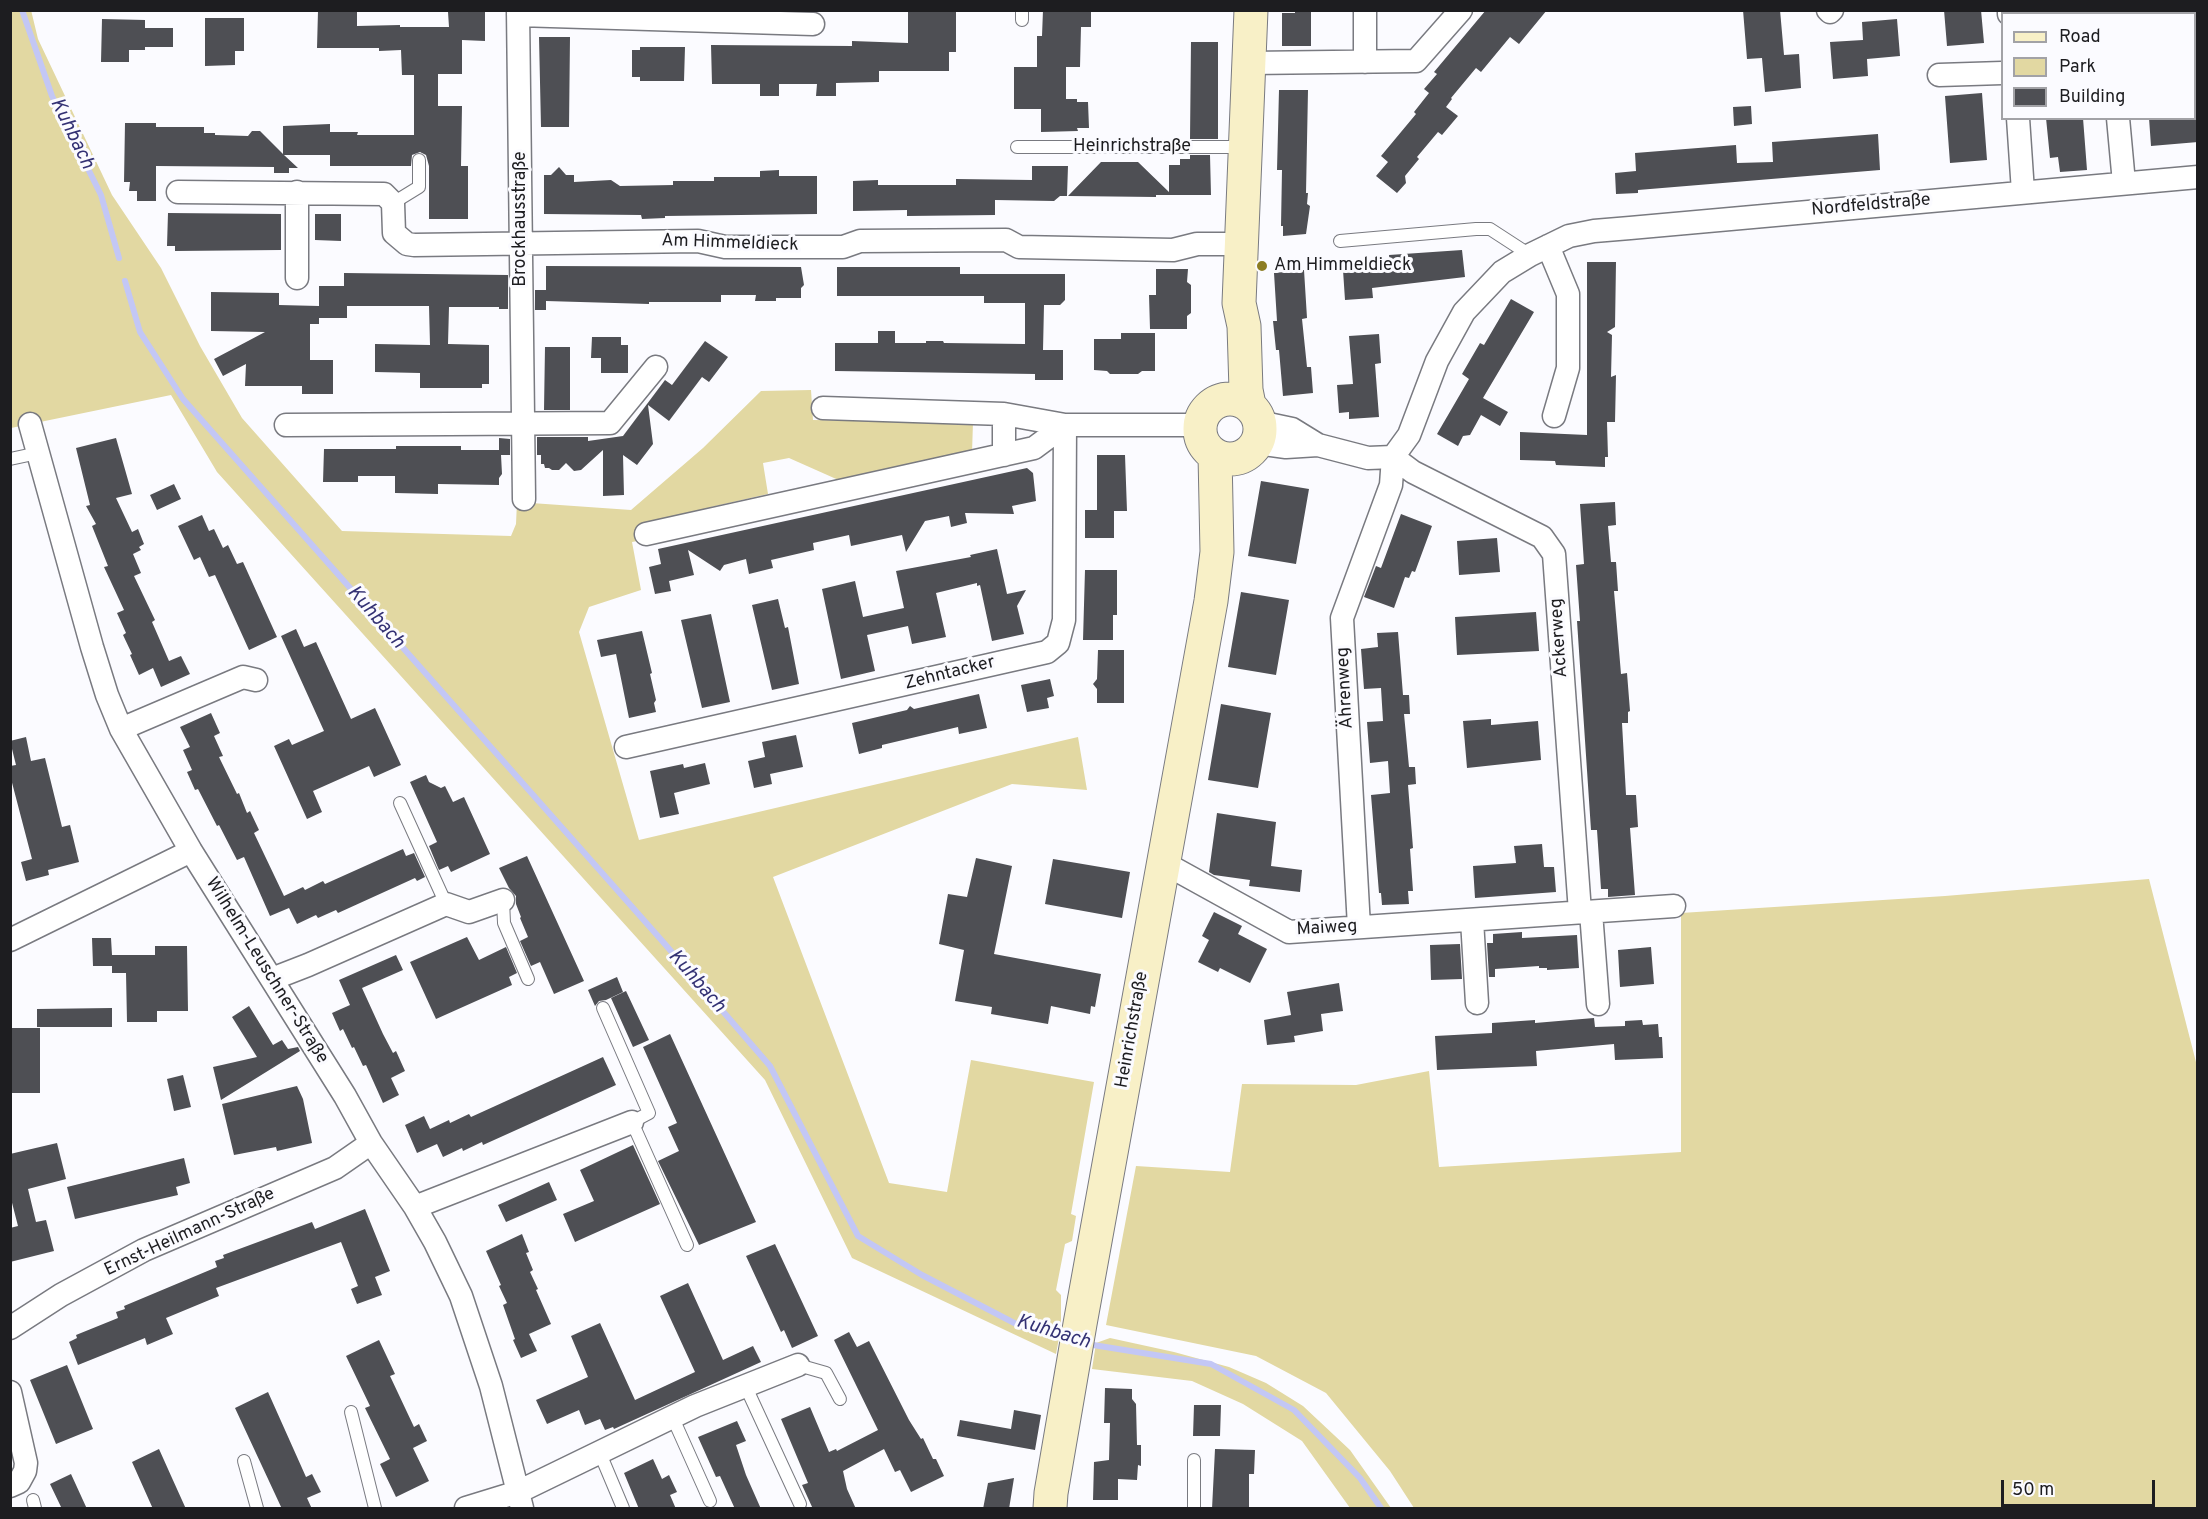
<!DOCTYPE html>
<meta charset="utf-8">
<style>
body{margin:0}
#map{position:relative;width:2208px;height:1519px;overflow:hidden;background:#fbfbff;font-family:Overpass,sans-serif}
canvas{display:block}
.frame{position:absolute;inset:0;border:12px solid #1d1d20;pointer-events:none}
.legend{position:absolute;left:2001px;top:12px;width:195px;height:108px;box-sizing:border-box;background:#fbfbff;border:2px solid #a2a2a6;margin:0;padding:8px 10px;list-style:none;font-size:18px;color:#1d1d20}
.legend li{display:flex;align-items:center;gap:12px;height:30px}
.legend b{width:30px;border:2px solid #a2a2a6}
.scale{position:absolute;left:2001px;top:1480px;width:154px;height:27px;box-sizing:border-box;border:3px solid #1d1d20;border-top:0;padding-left:8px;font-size:18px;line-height:21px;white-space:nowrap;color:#1d1d20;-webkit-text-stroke:4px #fbfbff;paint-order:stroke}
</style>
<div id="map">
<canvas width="2208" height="1519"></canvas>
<div class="frame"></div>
<ul class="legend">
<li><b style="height:8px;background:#f8f0c7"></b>Road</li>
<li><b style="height:16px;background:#e2d8a2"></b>Park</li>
<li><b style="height:16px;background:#4e4f54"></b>Building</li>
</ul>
<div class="scale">50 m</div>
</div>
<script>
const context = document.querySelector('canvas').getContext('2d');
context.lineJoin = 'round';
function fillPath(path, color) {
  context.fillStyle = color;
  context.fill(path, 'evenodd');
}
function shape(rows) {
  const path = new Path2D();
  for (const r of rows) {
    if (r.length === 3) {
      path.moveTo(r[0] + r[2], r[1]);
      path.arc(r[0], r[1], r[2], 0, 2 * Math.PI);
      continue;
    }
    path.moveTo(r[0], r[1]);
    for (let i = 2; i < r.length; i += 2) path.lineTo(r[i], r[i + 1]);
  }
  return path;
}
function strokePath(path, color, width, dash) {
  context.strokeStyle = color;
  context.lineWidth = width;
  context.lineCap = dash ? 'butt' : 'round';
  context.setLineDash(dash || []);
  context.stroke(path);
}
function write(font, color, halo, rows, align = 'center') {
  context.font = font + ' Overpass,sans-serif';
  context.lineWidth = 6;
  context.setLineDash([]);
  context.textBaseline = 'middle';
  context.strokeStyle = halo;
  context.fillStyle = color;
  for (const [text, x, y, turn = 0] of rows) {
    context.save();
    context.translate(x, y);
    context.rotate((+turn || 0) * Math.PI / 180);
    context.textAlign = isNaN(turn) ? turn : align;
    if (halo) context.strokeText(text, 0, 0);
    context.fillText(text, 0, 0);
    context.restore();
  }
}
fillPath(shape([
 [31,10,38,39,112,195,161,268,200,346,242,418,342,531,511,536,516,524,517,502,631,510,703,448,761,391,811,390,813,420,973,422,972,453,843,482,789,458,763,463,768,494,711,507,715,527,632,542,641,590,589,607,579,632,639,840,1078,737,1087,790,1012,784,773,877,889,1183,947,1192,971,1060,1094,1082,1071,1214,1076,1216,1072,1241,1065,1244,1056,1290,1061,1295,1061,1327,1056,1354,852,1258,765,1080,217,472,171,395,11,428,11,11],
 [2149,879,2197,1066,2197,1508,1414,1508,1390,1471,1326,1393,1256,1356,1106,1325,1136,1166,1230,1172,1242,1084,1356,1085,1429,1071,1439,1167,1681,1152,1681,913,1945,896],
 [1110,1338,1174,1352,1229,1367,1266,1383,1303,1406,1350,1450,1391,1508,1350,1508,1302,1441,1243,1404,1192,1381,1092,1369,1096,1343]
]), '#e2d8a2');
strokePath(shape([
 [22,10,52,96,101,195,119,258],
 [125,281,140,332,183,399,664,943,770,1066,858,1236,922,1275,1020,1326,1068,1339],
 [1087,1344,1211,1364,1294,1410,1360,1478,1381,1508]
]), '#c3c7f5', 6);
fillPath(shape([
 [453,10,485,12,485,41,462,40,462,74,438,74,438,106,462,106,461,166,468,166,468,219,429,219,429,166,426,155,420,152,412,155,411,166,330,166,330,155,284,155,298,168,289,168,289,173,274,173,274,167,156,166,156,201,137,201,137,191,129,191,130,182,124,182,125,123,156,123,156,127,204,127,204,133,215,133,215,135,248,136,252,131,260,131,283,154,283,126,330,124,330,132,358,132,357,135,414,135,414,75,402,75,401,50,379,51,379,48,317,48,318,11,357,11,357,26,400,25,400,27,449,27,448,12],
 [908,10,956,10,956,52,949,52,949,71,879,71,879,82,836,83,836,96,816,96,817,84,779,84,779,96,760,96,760,84,712,84,711,45,852,46,852,41,908,43],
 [1043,10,1091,10,1091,27,1081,27,1080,67,1066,67,1066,99,1077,99,1077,102,1088,102,1089,128,1077,128,1078,131,1041,132,1041,109,1014,109,1014,67,1037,67,1037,36,1042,36],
 [1295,10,1311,10,1311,46,1282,46,1282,13,1295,13],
 [1486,10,1547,10,1519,44,1510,37,1481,72,1476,68,1451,98,1452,99,1446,107,1458,116,1442,135,1438,132,1417,157,1419,159,1405,176,1406,183,1397,193,1376,176,1388,162,1381,156,1416,114,1414,112,1429,93,1424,89,1437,74,1434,72],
 [1743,10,1780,10,1784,55,1799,54,1801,88,1765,92,1762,58,1747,59],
 [1944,10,1981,10,1984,43,1947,46],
 [205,18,244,18,244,51,235,51,235,65,205,66],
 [102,19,145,20,145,28,173,28,173,47,145,47,145,50,129,50,129,62,101,62],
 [1897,19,1900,56,1867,59,1868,76,1833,79,1830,42,1863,40,1862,22],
 [539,37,570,37,569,127,541,127],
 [1191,42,1218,42,1218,139,1190,139],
 [640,47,685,47,684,81,640,81,640,77,632,77,632,50,640,50],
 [1279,90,1308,90,1306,193,1308,193,1307,204,1310,206,1306,234,1283,236,1283,226,1281,226,1282,170,1277,170],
 [1982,93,1987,160,1950,163,1945,96],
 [1751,106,1752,124,1734,126,1733,107],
 [2046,118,2083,118,2087,170,2060,172,2058,157,2050,158],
 [2149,118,2198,118,2198,142,2151,146],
 [1878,134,1880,170,1638,190,1638,193,1616,194,1615,173,1636,171,1635,153,1736,145,1737,163,1773,162,1772,142],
 [1190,155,1210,155,1211,195,1156,195,1156,197,1068,196,1101,162,1138,162,1169,192,1169,165,1180,165,1180,159,1190,159],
 [1032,166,1068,166,1067,196,1060,196,1054,201,995,200,995,215,907,216,907,210,853,211,853,181,878,180,878,185,956,185,956,179,1032,180],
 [559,167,566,175,574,175,574,182,611,180,620,186,673,185,673,181,714,181,714,177,760,177,760,171,779,170,779,176,817,176,817,214,665,216,665,218,642,219,641,215,544,214,544,175,551,175],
 [168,213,281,214,281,250,175,251,175,246,167,246],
 [315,214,341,214,341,241,315,240],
 [1462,250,1465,277,1372,288,1373,298,1345,300,1343,270,1390,265,1389,255],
 [1587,262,1616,262,1615,327,1607,332,1612,335,1611,377,1616,375,1615,422,1607,422,1608,457,1605,457,1605,467,1556,465,1555,461,1520,460,1520,432,1587,435],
 [546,266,801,267,804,285,801,288,801,298,776,298,776,301,755,301,756,295,721,295,721,302,649,302,649,304,546,301],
 [837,267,960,267,960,274,1065,274,1065,300,1060,305,1044,305,1043,350,1063,350,1063,380,1035,380,1035,374,835,371,835,343,878,343,878,331,895,331,895,343,926,343,926,341,943,341,944,343,1025,344,1025,303,984,303,984,296,837,296],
 [1156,269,1188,269,1187,282,1191,285,1191,313,1187,316,1187,329,1150,329,1149,295,1156,295],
 [1304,270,1307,318,1302,319,1307,367,1311,367,1313,393,1283,396,1279,350,1276,350,1273,321,1277,321,1274,273],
 [344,273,508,275,508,309,499,309,499,307,449,307,448,344,489,345,489,384,482,384,482,388,420,388,420,373,375,372,375,344,430,345,429,306,347,306,347,318,319,318,319,286,344,286],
 [535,290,546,290,546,310,535,310],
 [211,292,279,293,279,305,319,306,319,324,310,324,310,360,333,360,333,394,302,394,302,386,245,386,246,364,223,376,214,359,265,332,211,331],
 [1511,299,1534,312,1483,398,1508,412,1500,426,1481,415,1470,435,1463,436,1458,446,1437,434,1469,379,1462,374,1480,343,1484,345],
 [1121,333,1155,333,1155,371,1142,371,1138,374,1110,374,1107,371,1094,370,1094,339,1121,339],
 [1379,334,1381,363,1375,364,1379,417,1349,419,1349,412,1339,413,1337,385,1353,384,1349,336],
 [592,337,621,337,621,345,628,345,628,373,601,373,601,358,591,358],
 [705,341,728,357,709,382,702,377,669,421,648,405,653,444,637,465,623,455,624,495,603,496,603,450,581,470,574,471,566,463,559,470,552,470,549,468,545,468,544,464,541,464,541,455,537,455,537,437,588,437,588,441,623,436,665,380,672,385],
 [545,347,570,347,570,410,544,410],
 [116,438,132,494,116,498,132,532,138,529,144,544,139,547,141,550,133,554,141,573,134,576,155,620,152,622,169,661,181,656,190,674,161,687,153,668,139,675,130,655,132,654,123,635,126,633,117,613,124,610,104,567,108,566,92,526,96,524,86,506,90,505,76,448],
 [499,438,510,439,510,455,501,455,502,474,499,478,499,485,438,484,438,494,395,493,395,476,358,476,358,482,323,482,324,449,396,449,396,446,461,446,461,450,499,450],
 [1097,455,1125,455,1127,511,1114,511,1114,538,1085,538,1085,510,1097,510],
 [1027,468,1033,473,1036,501,1012,506,1014,514,965,513,967,523,951,527,949,516,925,521,906,552,902,535,851,546,849,535,813,543,814,550,771,560,773,568,749,574,746,559,724,565,720,571,688,550,694,575,669,581,671,591,655,594,649,567,661,564,658,549],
 [1261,481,1309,489,1296,564,1248,556],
 [174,484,181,499,157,510,150,495],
 [1615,502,1616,525,1608,526,1611,562,1616,562,1618,591,1614,591,1621,674,1627,673,1630,711,1628,712,1628,723,1622,723,1626,795,1636,795,1638,827,1630,828,1635,895,1608,897,1608,889,1601,889,1597,830,1591,830,1577,621,1580,621,1576,565,1584,564,1580,504],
 [1401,514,1432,526,1415,572,1412,571,1409,578,1405,577,1394,608,1364,597,1376,566,1381,568],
 [202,515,209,531,214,529,223,548,228,545,237,564,243,562,277,637,249,650,215,575,209,577,200,557,194,560,178,526],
 [1497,538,1500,572,1459,575,1457,541],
 [997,549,1007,594,1026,590,1017,606,1024,634,992,641,980,585,977,586,977,583,936,593,946,637,912,644,908,626,867,635,875,671,841,679,822,589,855,581,863,617,904,608,896,571,971,557,970,555],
 [1085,570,1117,570,1117,615,1113,615,1113,640,1083,640],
 [1241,592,1289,600,1276,675,1228,667],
 [778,599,785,628,788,627,799,684,772,690,752,605],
 [1536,612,1539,651,1457,655,1455,617],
 [711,614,730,702,702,708,681,620],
 [296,629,304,647,316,642,351,719,375,708,401,765,374,777,369,766,313,791,322,812,307,819,274,746,289,739,292,745,324,731,281,636],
 [642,631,652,673,650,674,656,700,654,703,656,712,629,718,616,654,601,657,597,640],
 [1398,632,1403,695,1409,695,1410,714,1404,714,1409,767,1415,767,1416,784,1408,785,1413,848,1410,849,1413,891,1408,891,1409,904,1382,905,1381,893,1379,893,1371,795,1390,793,1388,761,1370,763,1367,722,1383,721,1381,688,1364,689,1361,649,1378,647,1377,633],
 [1098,650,1124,650,1124,703,1097,703,1097,689,1093,684,1097,679],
 [1050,679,1054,696,1047,698,1049,708,1027,712,1021,685],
 [979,694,987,728,959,734,958,727,882,745,882,748,859,754,852,723,907,710,910,706,914,709],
 [1221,704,1271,713,1258,788,1208,780],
 [211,713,220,733,214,736,223,756,219,757,237,794,239,793,247,813,250,811,259,830,254,833,284,896,303,887,305,890,323,881,325,884,403,849,406,856,414,853,425,877,417,881,415,878,338,913,336,910,318,918,316,915,297,924,289,908,270,916,244,857,237,860,219,825,217,826,198,789,195,790,187,772,192,770,183,750,190,747,180,727],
 [1491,719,1491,725,1538,721,1541,760,1467,768,1463,721],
 [796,735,803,767,770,774,772,784,754,788,748,761,765,757,762,742],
 [26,737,31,761,45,758,62,827,70,825,79,862,48,870,49,875,26,881,21,862,32,859,10,775,10,766,16,765,10,741],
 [705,763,710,784,674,793,679,814,660,818,650,771,683,764,684,768],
 [426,775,429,782,441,788,445,786,453,802,464,797,490,854,451,872,448,866,439,870,429,846,437,842,410,782],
 [1217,813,1276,822,1271,866,1302,870,1300,892,1249,886,1250,880,1214,875,1209,872],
 [1542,844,1544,867,1554,867,1556,892,1475,898,1473,866,1516,863,1514,846],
 [527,856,584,981,554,994,540,962,531,966,520,941,528,937,520,918,521,917,516,904,516,896,509,888,499,868],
 [976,858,1012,866,994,954,1101,974,1095,1007,1091,1006,1090,1014,1051,1006,1048,1024,991,1014,992,1007,955,1001,964,950,939,944,948,894,967,897],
 [1053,859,1130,872,1122,918,1045,904],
 [1214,912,1242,926,1238,934,1267,949,1250,983,1220,968,1218,972,1198,962,1209,940,1202,936],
 [1522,932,1522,938,1577,935,1579,968,1547,970,1547,968,1539,968,1539,966,1495,969,1495,977,1489,977,1487,943,1493,943,1493,934],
 [467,937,479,960,506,947,517,973,509,977,512,985,436,1019,410,962],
 [92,938,111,938,112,955,155,955,155,946,187,946,188,1011,157,1011,157,1022,127,1022,126,973,112,973,112,966,93,966],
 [1460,944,1462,979,1431,980,1430,945],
 [1651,947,1654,984,1620,987,1618,950],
 [396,955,403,970,362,988,383,1034,393,1053,396,1051,405,1071,391,1078,399,1095,383,1103,366,1065,363,1066,354,1047,352,1048,343,1029,340,1031,332,1013,350,1005,339,980],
 [617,977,623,992,606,1000,599,1001,595,1006,588,990],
 [1339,983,1343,1011,1321,1014,1323,1031,1294,1036,1295,1042,1267,1045,1264,1020,1291,1015,1287,992],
 [626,991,649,1040,633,1047,611,998],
 [249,1006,273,1045,282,1040,288,1049,298,1047,300,1051,221,1100,213,1067,257,1057,232,1017],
 [112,1008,112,1027,37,1027,37,1009],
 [1594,1018,1595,1027,1625,1026,1625,1021,1642,1020,1643,1025,1658,1024,1659,1037,1662,1037,1663,1058,1615,1060,1614,1044,1536,1051,1537,1066,1437,1070,1435,1036,1492,1033,1492,1023,1535,1020,1535,1023],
 [10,1028,40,1028,40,1093,10,1093],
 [670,1034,756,1222,699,1245,658,1161,679,1151,668,1127,677,1123,643,1047],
 [603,1057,616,1085,483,1145,482,1142,463,1151,462,1148,443,1157,437,1144,417,1153,405,1125,424,1116,430,1129,449,1120,450,1123,469,1114,471,1117],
 [183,1075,191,1107,174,1111,167,1079],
 [297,1086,303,1099,312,1143,277,1151,276,1147,234,1155,222,1104],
 [57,1143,66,1179,28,1189,36,1222,46,1220,54,1251,10,1262,10,1228,18,1226,10,1195,10,1154],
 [633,1145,660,1204,575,1242,563,1214,594,1201,580,1170],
 [184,1158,190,1183,176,1187,178,1195,75,1219,67,1187],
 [549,1182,557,1200,506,1222,498,1205],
 [365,1209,390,1271,375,1277,382,1295,357,1304,351,1289,358,1286,341,1242,216,1288,219,1296,166,1318,173,1334,147,1345,145,1338,78,1365,69,1342,77,1338,76,1335,118,1318,116,1312,125,1309,124,1306,217,1267,215,1261,224,1258,223,1255,312,1222,315,1229],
 [522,1234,529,1252,526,1253,533,1270,530,1272,538,1289,536,1290,551,1324,529,1334,537,1351,521,1358,513,1340,515,1339,503,1305,507,1303,499,1286,501,1285,486,1251],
 [775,1244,818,1336,792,1348,784,1330,781,1332,746,1256],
 [688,1283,723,1360,753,1346,761,1362,614,1429,613,1427,605,1430,600,1419,585,1425,579,1410,547,1424,536,1400,588,1377,571,1336,600,1323,635,1400,695,1372,660,1296],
 [849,1332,857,1347,869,1341,909,1420,921,1439,923,1438,933,1459,936,1459,944,1476,911,1492,900,1470,895,1472,884,1449,843,1471,847,1489,856,1509,813,1509,802,1485,808,1483,781,1419,810,1407,829,1452,836,1449,837,1451,878,1430,834,1340],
 [379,1340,395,1374,390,1376,414,1427,419,1424,427,1441,413,1448,429,1481,396,1497,380,1464,390,1459,365,1408,370,1406,346,1356],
 [67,1365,93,1429,56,1444,30,1380],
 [1105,1388,1132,1389,1132,1399,1136,1404,1137,1445,1141,1445,1141,1466,1138,1465,1137,1480,1118,1479,1118,1500,1093,1500,1094,1462,1109,1460,1110,1423,1104,1423],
 [268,1392,306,1477,312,1474,321,1492,307,1498,312,1509,282,1509,235,1408],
 [1194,1405,1221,1405,1220,1436,1193,1436],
 [1014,1410,1041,1415,1035,1450,957,1436,960,1420,1011,1429],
 [737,1421,746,1441,736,1445,746,1475,761,1509,735,1509,720,1476,716,1477,698,1437],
 [159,1449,172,1478,186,1509,153,1509,132,1462],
 [1215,1449,1255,1450,1254,1474,1249,1474,1249,1509,1212,1509],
 [653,1459,662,1479,669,1475,677,1492,670,1495,676,1509,639,1509,624,1473],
 [71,1474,87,1509,62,1509,50,1484],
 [1014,1478,1009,1509,983,1509,988,1483]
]), '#4e4f54');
const lane = shape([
 [2185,10,2185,14],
 [1022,20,1022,10],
 [1017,147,1245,147],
 [393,203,419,187,419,160],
 [1340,241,1476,229,1490,229,1530,255],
 [10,459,38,453],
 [400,803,446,904],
 [503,900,504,923,528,979],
 [603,1008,649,1113,632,1122,687,1245],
 [798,1365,826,1373,840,1399],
 [745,1385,800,1504],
 [351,1412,375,1508],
 [672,1416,710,1501],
 [599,1451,623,1508],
 [244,1461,257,1508],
 [33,1500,35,1508],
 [1194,1508,1194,1460]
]);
const street = shape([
 [518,10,524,499],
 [1828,10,1830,12,1832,10],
 [2009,10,2009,14],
 [518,15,813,24],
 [1365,62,1365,10],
 [1249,63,1416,61,1461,10],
 [1939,75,2002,73],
 [2018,118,2023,192],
 [2118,118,2124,183],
 [178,192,384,194,393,203,394,233,407,244,414,245,698,241,725,247,843,247,860,241,1006,240,1019,247,1173,250,1197,244,1241,244],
 [1548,246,1568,294,1568,368,1554,416],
 [297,278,297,192],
 [1259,422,1292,429,1318,445],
 [30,424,92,647,107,695,121,729,191,851,345,1096,371,1143,415,1207,435,1242,461,1296,491,1386,522,1508],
 [286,425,610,423,656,367],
 [1257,443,1286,447,1318,445,1368,458,1393,457,1409,435,1437,361,1464,312,1502,272,1530,255,1569,236,1594,231,1630,228,2198,177],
 [1004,455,1004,414],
 [1393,457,1413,472,1542,537,1554,554,1580,912],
 [646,534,1034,448,1065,425,1004,414,823,408],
 [121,729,243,677,256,680],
 [626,747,1047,652,1058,643,1064,620,1065,425,1201,425],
 [1164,863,1289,932,1674,906],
 [1591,912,1598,1004],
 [1472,920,1477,1003],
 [1359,927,1342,618,1391,485,1393,457],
 [10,940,191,851],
 [272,979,308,965,446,904,469,912,503,900],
 [415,1207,632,1122],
 [10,1328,61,1295,144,1250,335,1168,371,1143],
 [10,1392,26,1463,25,1471,19,1482,10,1486],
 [466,1508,518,1492,695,1406,798,1365]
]);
const secondary = shape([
 [1230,429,30],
 [1249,405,1246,390,1244,326,1239,303,1251,10],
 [1050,1508,1051,1493,1080,1324,1211,601,1217,552,1215,455]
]);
strokePath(lane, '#797a80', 14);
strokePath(street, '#797a80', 25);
strokePath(secondary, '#797a80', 35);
strokePath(lane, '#fff', 12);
strokePath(street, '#fff', 22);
strokePath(secondary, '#f8f0c7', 33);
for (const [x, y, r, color] of [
 [1262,266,6,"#8c7d23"]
]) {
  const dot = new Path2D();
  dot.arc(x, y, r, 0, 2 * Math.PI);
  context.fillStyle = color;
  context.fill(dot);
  strokePath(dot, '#fbfbff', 2);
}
write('18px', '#1d1d20', '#fbfbff', [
 ["Heinrichstraße",1132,147],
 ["Nordfeldstraße",1871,206,-5],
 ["Brockhausstraße",521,219,-90],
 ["Am Himmeldieck",730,244,2],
 ["Ackerweg",1560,638,-94],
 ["Zehntacker",950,674,-14],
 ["Ährenweg",1346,688,-93],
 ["Maiweg",1327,929,-3],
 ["Wilhelm-Leuschner-Straße",266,971,58],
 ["Heinrichstraße",1133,1030,-80],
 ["Ernst-Heilmann-Straße",190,1233,-25]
]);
write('18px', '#1d1d20', '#fbfbff', [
 ["Am Himmeldieck",1274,266]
], 'left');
write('italic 20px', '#343274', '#fbfbff', [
 ["Kuhbach",71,134,64],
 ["Kuhbach",375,618,49],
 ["Kuhbach",696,982,49],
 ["Kuhbach",1053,1333,17]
]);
</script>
